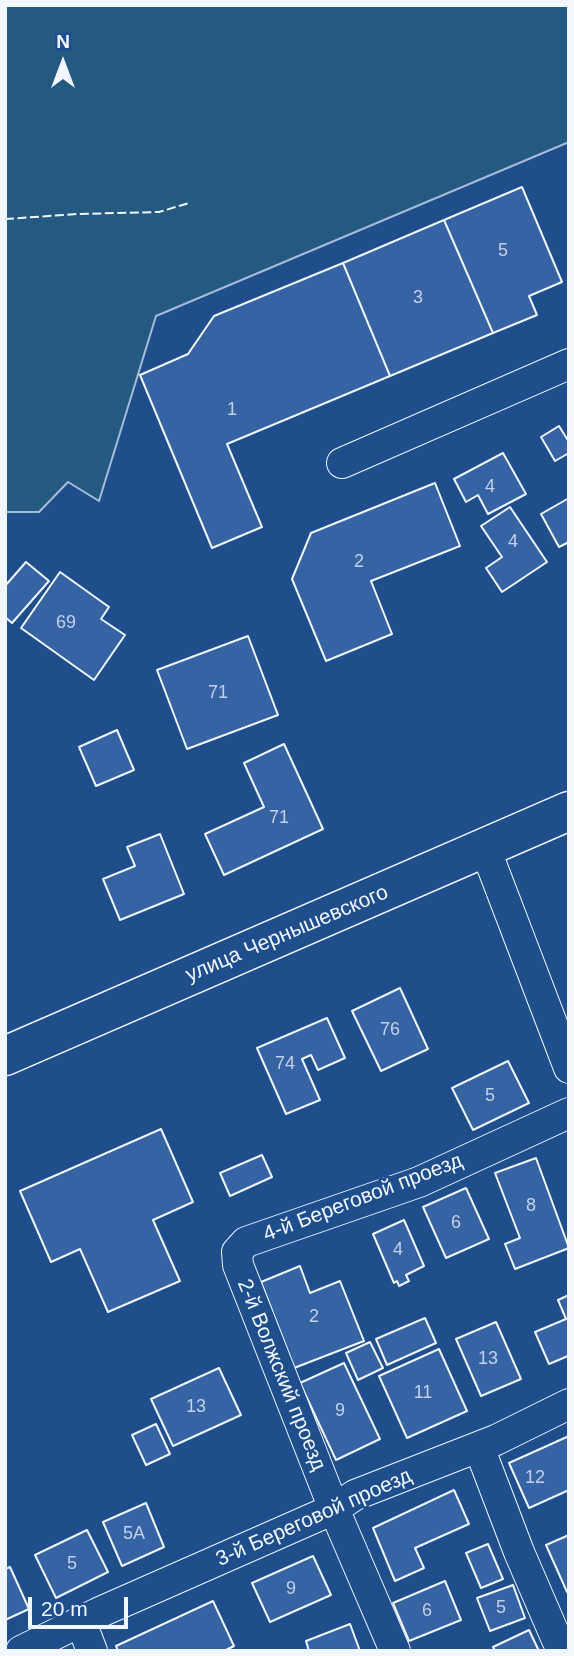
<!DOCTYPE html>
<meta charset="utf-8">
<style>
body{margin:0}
#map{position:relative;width:574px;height:1656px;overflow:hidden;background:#1f4e8c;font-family:Arial,sans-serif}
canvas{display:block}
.frame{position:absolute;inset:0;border:7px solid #f2f6ff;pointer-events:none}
.north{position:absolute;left:28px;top:28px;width:70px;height:70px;-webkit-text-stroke:5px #1f4e8c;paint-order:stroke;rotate:0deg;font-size:19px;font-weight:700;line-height:28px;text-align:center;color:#f2f6ff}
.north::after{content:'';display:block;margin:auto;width:24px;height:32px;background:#f2f6ff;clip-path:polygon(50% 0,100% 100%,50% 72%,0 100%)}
.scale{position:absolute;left:28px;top:1597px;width:100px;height:32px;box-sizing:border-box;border:4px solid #f2f6ff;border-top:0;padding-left:9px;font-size:21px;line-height:24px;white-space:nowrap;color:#f2f6ff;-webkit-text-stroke:5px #1f4e8c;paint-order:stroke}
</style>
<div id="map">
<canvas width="574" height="1656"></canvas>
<div class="frame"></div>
<div class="north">N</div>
<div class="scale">20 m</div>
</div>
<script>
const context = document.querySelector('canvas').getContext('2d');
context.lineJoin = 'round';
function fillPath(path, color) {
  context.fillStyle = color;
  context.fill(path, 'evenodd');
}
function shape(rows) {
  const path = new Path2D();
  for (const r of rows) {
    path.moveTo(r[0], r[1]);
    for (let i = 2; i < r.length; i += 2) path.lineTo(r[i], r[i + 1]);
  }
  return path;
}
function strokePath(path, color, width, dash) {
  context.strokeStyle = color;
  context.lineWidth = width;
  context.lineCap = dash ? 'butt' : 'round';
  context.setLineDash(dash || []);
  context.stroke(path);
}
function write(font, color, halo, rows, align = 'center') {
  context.font = font + ' Arial,sans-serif';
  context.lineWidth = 5;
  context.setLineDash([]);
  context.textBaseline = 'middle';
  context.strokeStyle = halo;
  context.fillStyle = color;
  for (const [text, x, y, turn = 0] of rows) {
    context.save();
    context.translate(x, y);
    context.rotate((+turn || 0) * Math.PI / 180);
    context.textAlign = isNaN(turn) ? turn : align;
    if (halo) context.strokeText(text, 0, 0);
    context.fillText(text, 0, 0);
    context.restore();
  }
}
const green = shape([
 [5,5,569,5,569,142,156,316,99,501,68,482,39,512,5,512,5,5]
]);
fillPath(green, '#245a82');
strokePath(green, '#a8bbd7', 2);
const building = shape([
 [522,187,562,282,529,296,537,315,493,333,444,220,522,187],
 [444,220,493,333,390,376,343,263,444,220],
 [343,263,390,376,227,444,262,527,212,548,140,375,188,354,214,316,343,263],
 [559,426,569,442,569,453,555,461,541,437,559,426],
 [503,453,526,494,488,514,478,495,466,502,454,479,503,453],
 [435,483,460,546,371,581,392,634,326,661,292,579,311,533,435,483],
 [569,498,569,542,559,547,541,514,569,498],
 [510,507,547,562,502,592,486,568,502,557,481,526,510,507],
 [26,562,49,581,12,623,5,617,5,586,26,562],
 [60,572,109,607,101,619,125,635,94,680,21,628,60,572],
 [248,636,278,715,187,749,157,670,248,636],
 [117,730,134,770,96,786,79,747,117,730],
 [284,744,323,829,224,875,205,834,264,807,244,763,284,744],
 [160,834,184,894,120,920,103,879,135,866,127,847,160,834],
 [400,988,428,1049,381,1071,352,1011,400,988],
 [327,1018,345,1058,318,1070,311,1055,302,1059,320,1100,286,1114,257,1048,327,1018],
 [508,1061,529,1103,473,1130,452,1088,508,1061],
 [161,1129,193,1202,153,1220,180,1281,108,1312,80,1249,51,1262,20,1191,161,1129],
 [262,1155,272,1177,230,1196,220,1173,262,1155],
 [536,1158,569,1248,515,1269,505,1244,520,1238,495,1173,536,1158],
 [466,1188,489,1239,446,1258,423,1207,466,1188],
 [404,1220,424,1266,406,1275,409,1281,399,1286,397,1281,394,1283,373,1234,404,1220],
 [300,1266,310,1293,340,1281,364,1341,294,1368,261,1282,300,1266],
 [569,1295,569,1359,568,1356,549,1364,535,1332,566,1319,558,1300,569,1295],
 [425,1318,436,1343,387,1365,376,1339,425,1318],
 [496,1322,521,1379,481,1396,456,1339,496,1322],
 [370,1342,383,1368,358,1380,346,1353,370,1342],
 [439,1349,467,1411,407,1438,379,1376,439,1349],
 [344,1363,380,1439,336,1460,300,1383,344,1363],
 [219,1368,241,1415,173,1446,151,1399,219,1368],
 [156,1424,170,1454,146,1465,132,1435,156,1424],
 [569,1436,569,1490,529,1508,509,1463,569,1436],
 [454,1490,469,1524,415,1548,424,1568,395,1581,373,1528,454,1490],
 [146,1503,164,1547,122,1566,103,1522,146,1503],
 [87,1530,108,1572,56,1598,35,1555,87,1530],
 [569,1535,569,1591,567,1592,546,1545,569,1535],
 [488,1544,503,1579,481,1588,466,1553,488,1544],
 [313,1556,331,1595,270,1622,252,1583,313,1556],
 [10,1567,29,1609,5,1620,5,1569,10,1567],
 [445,1581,461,1620,409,1641,393,1603,445,1581],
 [513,1585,525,1618,490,1631,477,1598,513,1585],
 [213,1601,234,1646,224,1651,118,1651,116,1646,213,1601],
 [350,1624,360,1651,309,1651,306,1641,350,1624],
 [529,1630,539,1651,495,1651,493,1647,529,1630]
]);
fillPath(building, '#3563a3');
strokePath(building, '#f2f6ff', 2);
const minor = shape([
 [342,463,569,364],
 [485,848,569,1068],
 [479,1447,519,1552,557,1640,564,1651],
 [81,1622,92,1651],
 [21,1651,98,1613,334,1509,355,1495,496,1440,569,1404],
 [395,1651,334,1509,238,1265,237,1252,246,1242,419,1182,569,1113]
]);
const primary = shape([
 [5,1056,569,811]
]);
strokePath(minor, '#f2f6ff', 32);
strokePath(primary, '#f2f6ff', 41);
strokePath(minor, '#1f4e8c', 30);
strokePath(primary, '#1f4e8c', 38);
strokePath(shape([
 [5,219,78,214,159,212,189,203]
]), '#f2f6ff', 2, [9, 3.5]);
write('18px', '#c3d1e8', null, [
 ["5",503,251],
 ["3",418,298],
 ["1",232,410],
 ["4",490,487],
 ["4",513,542],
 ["2",359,562],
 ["69",66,623],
 ["71",218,693],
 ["71",279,818],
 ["76",390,1030],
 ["74",285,1064],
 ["5",490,1096],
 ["8",531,1206],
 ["6",456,1223],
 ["4",398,1250],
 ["2",314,1317],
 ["13",488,1359],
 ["11",423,1393],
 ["13",196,1407],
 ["9",340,1411],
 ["12",535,1478],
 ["5А",134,1534],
 ["5",72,1564],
 ["9",291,1589],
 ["5",501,1608],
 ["6",427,1611]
]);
write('21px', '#f2f6ff', '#1f4e8c', [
 ["улица Чернышевского",287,934,-23],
 ["4-й Береговой проезд",363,1198,-21],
 ["2-й Волжский проезд",281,1375,68],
 ["3-й Береговой проезд",314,1518,-24]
]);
</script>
